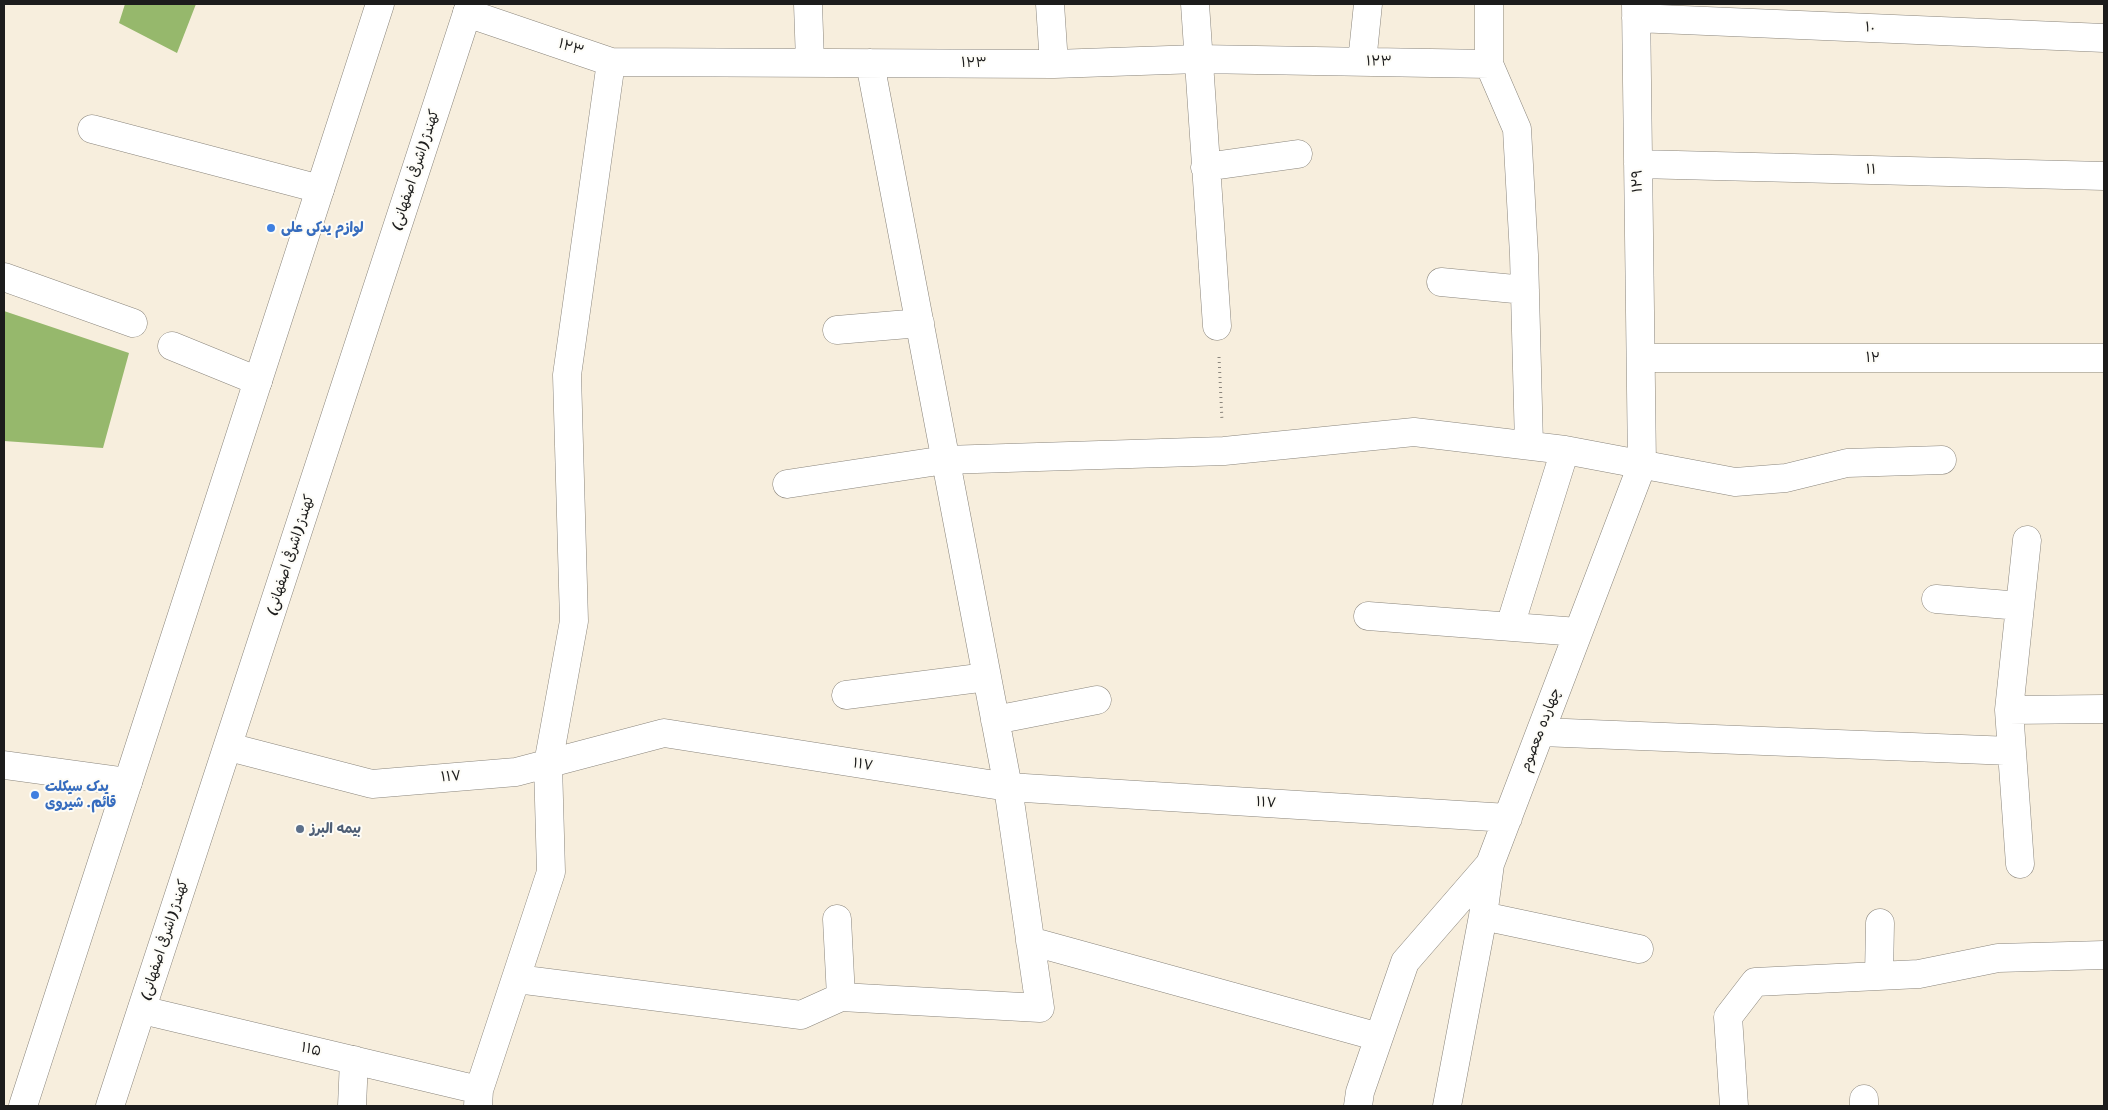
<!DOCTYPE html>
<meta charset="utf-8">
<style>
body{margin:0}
#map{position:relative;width:2108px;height:1110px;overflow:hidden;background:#f7eedd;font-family:Sriracha,sans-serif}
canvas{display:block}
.frame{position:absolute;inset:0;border:5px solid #1c1c1c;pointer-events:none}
</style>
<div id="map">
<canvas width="2108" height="1110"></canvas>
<div class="frame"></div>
</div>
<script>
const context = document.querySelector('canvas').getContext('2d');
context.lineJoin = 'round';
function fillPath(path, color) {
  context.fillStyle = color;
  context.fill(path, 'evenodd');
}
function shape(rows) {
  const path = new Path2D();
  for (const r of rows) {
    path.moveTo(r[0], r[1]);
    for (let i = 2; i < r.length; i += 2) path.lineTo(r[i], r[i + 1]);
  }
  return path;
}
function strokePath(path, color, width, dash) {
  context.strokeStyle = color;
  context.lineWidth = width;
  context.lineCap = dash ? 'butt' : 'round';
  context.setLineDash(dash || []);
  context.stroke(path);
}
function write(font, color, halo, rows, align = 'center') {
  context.font = font + ' Sriracha,"Playpen Sans Arabic",sans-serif';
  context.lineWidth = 4;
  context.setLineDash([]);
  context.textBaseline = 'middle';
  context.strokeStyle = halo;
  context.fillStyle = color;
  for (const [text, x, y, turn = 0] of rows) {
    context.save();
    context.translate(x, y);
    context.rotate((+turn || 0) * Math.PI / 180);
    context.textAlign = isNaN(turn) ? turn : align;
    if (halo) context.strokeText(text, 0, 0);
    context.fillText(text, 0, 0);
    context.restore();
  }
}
fillPath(shape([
 [125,4,196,4,177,53,119,23],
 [4,311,129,353,103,448,4,441]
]), '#96b86c');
const minor = shape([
 [808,4,810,62],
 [1050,4,1054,64],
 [1195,4,1217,326],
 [1489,4,1489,64,1517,129,1524,255,1529,445],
 [467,13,611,62,1054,64,1198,59,1489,64],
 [1636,18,2104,38],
 [1362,62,1368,4],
 [92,129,320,189],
 [1638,164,2104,176],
 [1205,167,1298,154],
 [4,277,133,323],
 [1441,282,1525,290],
 [837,330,920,323],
 [172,346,258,381],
 [1641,358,2104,358],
 [787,484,945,460,1224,451,1414,432,1565,450,1735,482,1786,478,1847,463,1942,460],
 [1936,599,2020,606],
 [1368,616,1578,632],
 [1510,626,1565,450],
 [846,695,987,677],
 [2009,710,2104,709],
 [995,720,1097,700],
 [1541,732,2011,751],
 [229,747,372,784,516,772,664,733,1008,787,1508,818],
 [4,765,128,782],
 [2020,864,2009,710,2027,540],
 [1483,916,1639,949],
 [837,919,841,997],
 [1030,941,1379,1037],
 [1879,976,1880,923],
 [517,979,801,1015,841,997,1040,1008,1008,787,870,63],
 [142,1010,479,1090],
 [352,1106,354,1060],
 [478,1106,479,1090,551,872,548,764,574,621,567,375,611,62],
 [1358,1106,1360,1092,1405,962,1490,864],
 [1447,1106,1483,916,1490,864,1642,465,1636,4],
 [1734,1106,1728,1017,1755,982,1919,974,1998,958,2104,955],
 [1864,1106,1864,1099]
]);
const primary = shape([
 [23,1106,380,4],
 [110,1106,470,4]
]);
strokePath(minor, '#8a857c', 29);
strokePath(primary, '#8a857c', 29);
strokePath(shape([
 [1219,357,1222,421]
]), '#8a857c', 3, [1, 4]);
strokePath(minor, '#fff', 28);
strokePath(primary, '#fff', 28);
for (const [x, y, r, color] of [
 [271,228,5,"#3f7fe0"],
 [35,795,5,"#3f7fe0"],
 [300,829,5,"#5c6f8a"]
]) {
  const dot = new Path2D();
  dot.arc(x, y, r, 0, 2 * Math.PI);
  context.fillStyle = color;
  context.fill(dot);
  strokePath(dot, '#fdfcf7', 2);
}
write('14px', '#1c1c1c', '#fdfcf7', [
 ["۱۰",1870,28,2],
 ["۱۲۳",571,48,19],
 ["۱۲۳",1379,62,1],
 ["۱۲۳",974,63],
 ["کهندژ (اشرفی اصفهانی)",416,170,-72],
 ["۱۱",1871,170,1],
 ["۱۲۹",1638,181,-91],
 ["۱۲",1873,358],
 ["کهندژ (اشرفی اصفهانی)",291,555,-72],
 ["چهارده معصوم",1541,730,-69],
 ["۱۱۷",863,765,9],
 ["۱۱۷",451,777,-5],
 ["۱۱۷",1266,803,4],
 ["کهندژ (اشرفی اصفهانی)",165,940,-72],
 ["۱۱۵",311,1050,13]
]);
write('bold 14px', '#366cbe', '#fdfcf7', [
 ["لوازم یدکی علی",281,228],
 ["یدک سیکلت",45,787],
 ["قائم. شیروی",45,803]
], 'left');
write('bold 14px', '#4e5e75', '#fdfcf7', [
 ["بیمه البرز",310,829]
], 'left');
</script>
